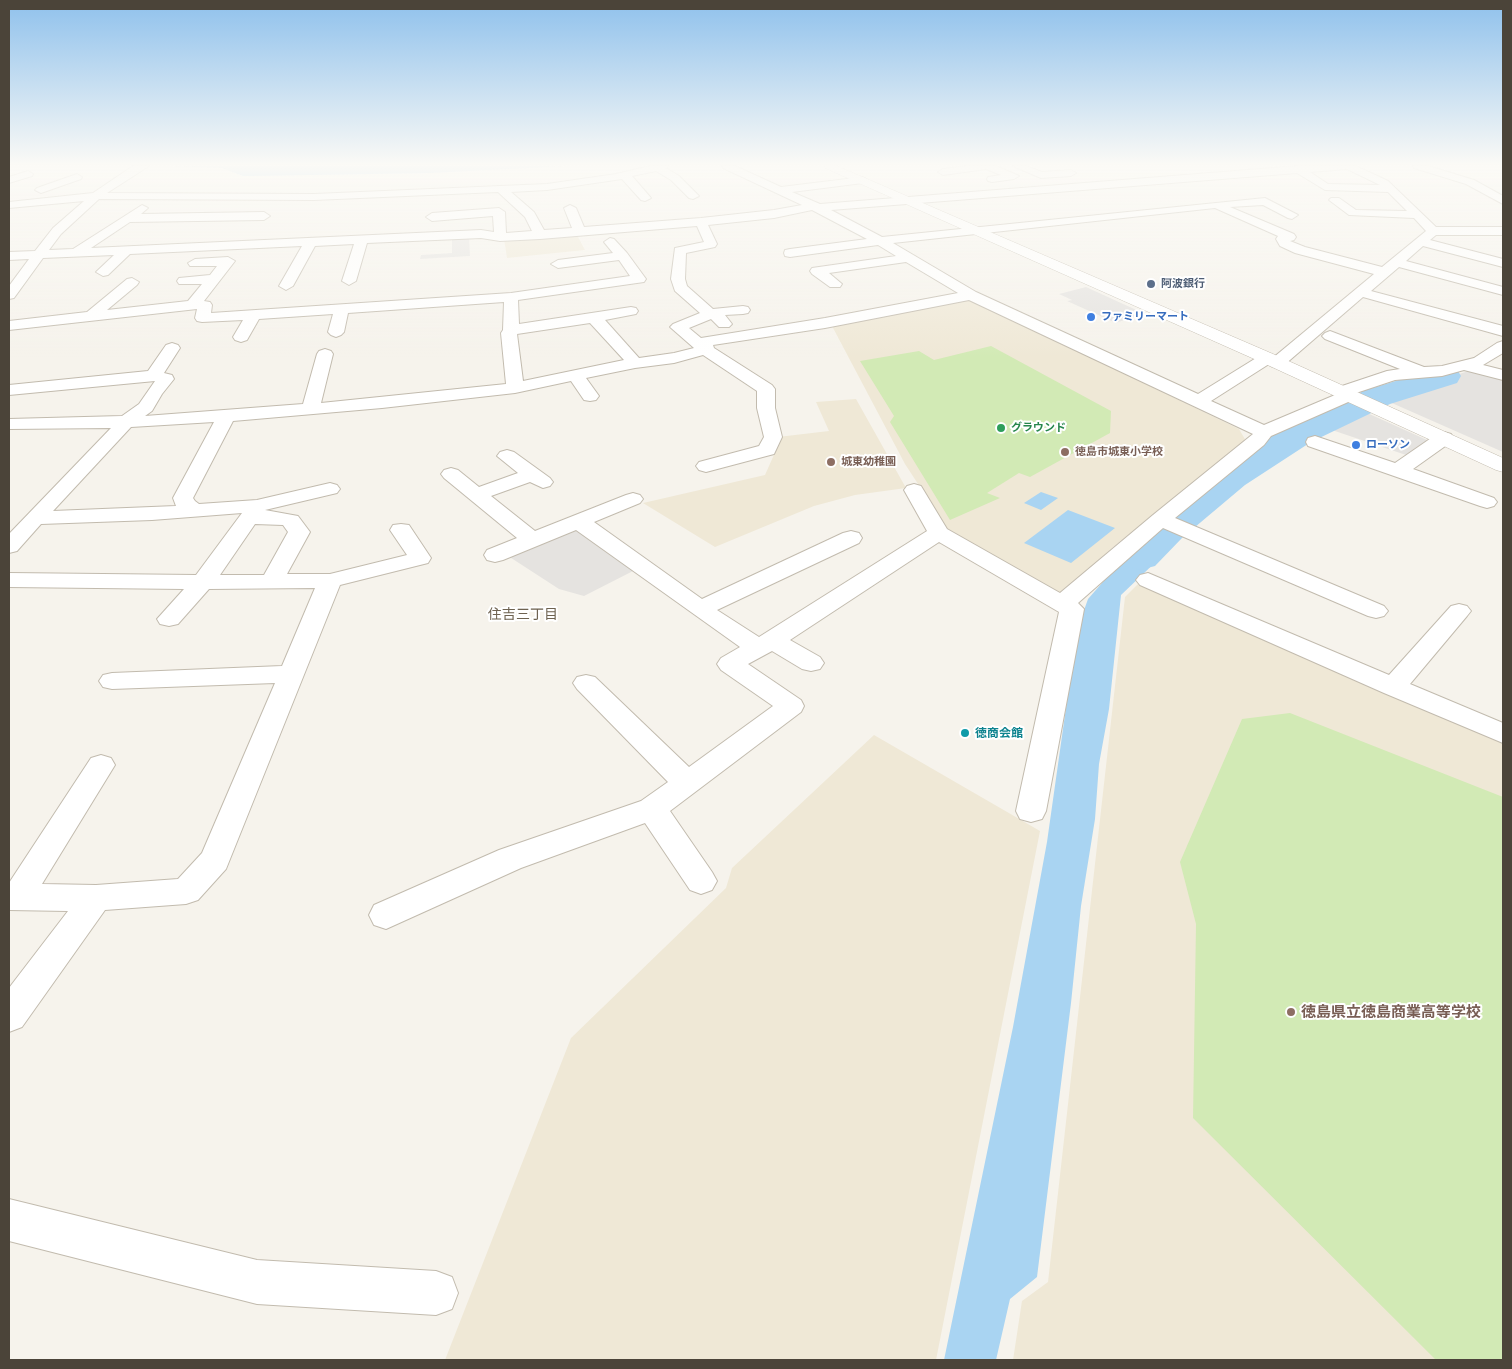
<!DOCTYPE html>
<meta charset="utf-8">
<style>
body{margin:0}
#map{position:relative;width:1512px;height:1369px;overflow:hidden;background:#f6f3ec;font-family:Raleway,sans-serif}
canvas{display:block}
.frame{position:absolute;inset:0;border:10px solid #4b4439;pointer-events:none}
</style>
<div id="map">
<canvas width="1512" height="1369"></canvas>
<div class="frame"></div>
</div>
<script>
const context = document.querySelector('canvas').getContext('2d');
context.lineJoin = 'round';
function fillPath(path, color) {
  context.fillStyle = color;
  context.fill(path, 'evenodd');
}
function shape(rows) {
  const path = new Path2D();
  for (const r of rows) {
    path.moveTo(r[0], r[1]);
    for (let i = 2; i < r.length; i += 2) path.lineTo(r[i], r[i + 1]);
  }
  return path;
}
function strokePath(path, color, width, dash) {
  context.strokeStyle = color;
  context.lineWidth = width;
  context.lineCap = dash ? 'butt' : 'round';
  context.setLineDash(dash || []);
  context.stroke(path);
}
function write(font, color, halo, rows, align = 'center') {
  context.font = font + ' Raleway,"Noto Sans JP",sans-serif';
  context.lineWidth = 4;
  context.setLineDash([]);
  context.textBaseline = 'middle';
  context.strokeStyle = halo;
  context.fillStyle = color;
  for (const [text, x, y, turn = 0] of rows) {
    context.save();
    context.translate(x, y);
    context.rotate((+turn || 0) * Math.PI / 180);
    context.textAlign = isNaN(turn) ? turn : align;
    if (halo) context.strokeText(text, 0, 0);
    context.fillText(text, 0, 0);
    context.restore();
  }
}
fillPath(shape([
 [576,233,585,250,507,258,504,239],
 [970,299,1239,429,1246,441,1112,548,1075,582,1063,592,1054,592,950,533,905,464,832,326],
 [856,399,906,488,855,495,814,506,715,547,643,503,765,475,777,448,778,437,829,431,816,402],
 [1139,583,1503,742,1503,1360,1013,1360,1022,1301,1048,1282,1125,597],
 [874,735,1040,831,936,1360,445,1360,571,1038,726,888,732,868]
]), '#efe8d6');
fillPath(shape([
 [991,346,1111,411,1110,433,1030,477,1019,473,987,493,1000,498,950,520,890,422,894,416,860,361,919,351,934,360],
 [1290,713,1503,797,1503,1360,1436,1360,1193,1118,1196,924,1180,862,1242,719]
]), '#d2eab5');
fillPath(shape([
 [469,236,470,256,420,259,421,255,452,253,452,237],
 [1086,287,1143,313,1116,323,1067,301,1072,300,1059,294],
 [1468,371,1503,378,1503,452,1385,400],
 [1365,412,1427,440,1409,456,1329,429],
 [576,525,635,570,584,596,559,589,505,554]
]), '#e5e3e0');
fillPath(shape([
 [171,166,565,166,430,173,252,176,243,176,222,168],
 [1041,492,1058,498,1041,510,1024,503],
 [1185,508,1205,515,1121,595,1109,709,1099,764,1095,819,1081,906,1071,1003,1037,1277,1010,1299,996,1360,944,1360,1013,1027,1047,842,1077,630,1088,599,1109,575],
 [1068,510,1115,528,1071,563,1024,543]
]), '#a9d4f2');
fillPath(shape([
 [1445,366,1457,369,1461,376,1457,383,1390,404,1311,442,1245,485,1182,538,1155,566,1140,570,1125,566,1118,557,1125,548,1152,520,1217,469,1285,426,1366,390,1445,366]
]), '#a9d4f2');
const minor = shape([
 [133,166,149,166,107,193,314,194,547,184,616,174,651,166,668,166,666,168,679,176,699,196,693,199,689,198,671,180,656,171,632,176,651,198,645,201,641,200,622,179,547,190,511,192,534,212,544,230,572,228,564,208,570,205,576,208,584,227,701,218,774,210,802,205,723,168,722,166,735,166,781,187,863,177,868,180,863,183,792,192,820,204,1298,166,1356,166,1388,181,1436,227,1503,227,1503,235,1436,235,1430,240,1503,259,1503,267,1423,246,1406,261,1503,287,1503,295,1399,267,1371,291,1503,326,1503,336,1363,297,1283,366,1277,368,1271,366,1269,364,1211,401,1264,425,1335,395,1333,392,1336,388,1387,371,1400,369,1325,339,1322,336,1325,333,1330,331,1424,367,1442,366,1474,358,1497,343,1503,341,1503,353,1483,365,1503,370,1503,380,1464,370,1442,376,1395,380,1356,393,1358,395,1355,399,1271,436,1264,445,1175,518,1384,606,1388,611,1384,616,1376,618,1368,616,1163,528,1078,603,1084,609,1046,811,1042,819,1031,822,1020,819,1016,811,1059,612,939,542,790,640,820,657,824,663,820,669,811,671,802,669,772,651,748,664,801,700,804,706,801,712,670,811,712,872,717,881,712,890,701,894,690,890,645,823,521,868,386,929,374,925,369,915,374,905,499,850,641,801,668,782,577,689,573,683,577,677,586,675,595,677,689,767,773,706,721,670,717,664,721,658,740,647,576,530,503,560,495,562,487,560,484,555,487,550,517,538,444,478,441,474,444,470,451,468,458,470,479,487,518,473,497,456,500,452,507,450,514,452,550,478,553,482,550,486,543,488,530,482,491,496,535,531,626,495,633,493,640,495,643,499,640,503,594,522,702,599,843,533,851,531,859,533,862,538,859,543,717,610,759,637,927,531,904,490,907,486,914,484,921,486,947,529,1060,593,1153,515,1253,434,969,300,825,328,713,345,714,348,772,385,775,389,775,408,782,437,774,454,706,472,699,470,696,466,699,462,759,446,764,437,757,408,757,391,703,355,674,363,635,368,586,378,599,396,596,400,590,401,584,400,571,381,515,393,382,408,233,421,193,498,195,501,199,504,257,500,330,483,337,485,340,489,337,493,265,510,298,516,310,532,287,574,330,574,407,555,390,530,393,525,401,524,409,525,431,558,428,563,340,585,226,869,198,900,186,904,105,910,22,1027,9,1032,9,988,68,911,9,910,9,883,91,758,101,755,111,758,115,765,42,884,96,885,178,879,202,853,275,683,112,689,103,687,99,681,103,675,112,673,282,666,315,588,209,589,178,624,169,626,160,624,157,619,184,589,9,587,9,573,196,575,242,513,152,520,41,524,17,551,9,553,9,534,111,428,9,429,9,419,122,416,139,404,155,381,9,395,9,385,148,371,166,345,172,343,178,345,180,348,164,373,172,375,174,379,162,394,152,411,145,416,303,404,317,354,319,351,325,349,331,351,333,354,321,403,506,384,501,333,503,330,504,302,348,313,344,332,341,335,336,337,331,335,328,332,333,314,259,319,247,340,241,342,235,340,233,337,243,320,202,322,197,321,195,318,197,309,9,330,9,321,87,312,127,279,132,278,139,282,137,285,107,310,188,301,202,284,179,284,177,281,179,278,210,275,217,266,190,266,188,263,195,259,228,257,235,261,204,301,210,302,212,305,211,313,511,293,630,276,619,260,558,268,551,264,558,260,613,253,604,242,610,238,614,239,627,253,646,279,644,282,518,300,519,324,631,307,636,308,638,311,636,314,605,320,639,358,674,353,694,348,670,327,673,324,700,313,675,291,671,279,675,248,704,242,697,226,540,239,500,241,481,238,367,243,356,281,349,285,342,281,354,244,315,246,293,286,286,290,279,286,302,246,130,254,108,275,103,276,96,272,114,255,43,258,14,298,9,299,9,286,29,259,9,260,9,252,35,251,53,228,84,201,9,208,9,202,93,193,133,166],
 [1347,169,1380,185,1328,184,1310,172,1347,169],
 [1297,173,1325,190,1388,192,1407,211,1356,210,1339,198,1331,198,1329,200,1349,215,1414,218,1426,231,1382,267,1305,247,1290,241,1294,240,1296,237,1294,234,1230,207,1263,205,1288,218,1292,219,1298,215,1265,198,882,237,831,210,1297,173],
 [498,192,525,217,532,231,506,233,505,212,499,208,432,213,426,217,432,221,493,216,494,232,481,230,91,248,130,222,264,220,270,216,264,212,141,214,148,208,142,205,73,249,49,250,61,234,99,199,314,200,498,192],
 [1215,208,1278,236,1276,239,1280,246,1295,253,1374,274,1274,357,1267,353,1261,355,1198,394,976,292,893,243,1215,208],
 [812,210,867,239,790,249,785,250,784,253,785,256,790,257,878,245,896,256,812,268,810,271,812,274,830,287,840,287,842,284,829,273,906,262,958,293,825,318,701,338,689,328,711,319,719,327,729,327,732,324,725,315,743,314,748,313,750,310,748,307,743,306,713,309,687,286,685,279,686,253,715,247,717,244,708,225,774,218,812,210],
 [590,323,624,360,523,381,517,334,590,323],
 [214,422,173,498,176,506,53,511,131,427,214,422],
 [255,524,283,525,288,532,264,575,220,575,255,524],
 [967,166,996,166,1019,176,1014,179,992,182,988,181,987,179,988,177,1001,175,986,169,943,175,938,172,943,169,967,166],
 [1013,166,1026,166,1042,172,1071,170,1076,173,1071,176,1041,178,1013,166],
 [1413,166,1428,166,1474,180,1503,196,1503,204,1466,184,1414,168,1413,166],
 [28,171,33,174,32,176,9,183,9,177,28,171],
 [77,174,82,177,81,179,41,193,35,190,37,188,77,174],
 [1444,432,1451,434,1453,438,1451,442,1413,469,1494,498,1497,502,1494,506,1487,508,1480,506,1308,446,1306,442,1308,438,1315,436,1395,463,1437,434,1444,432],
 [1148,573,1389,675,1451,606,1459,604,1467,606,1471,611,1467,616,1410,684,1503,723,1503,743,1384,693,1140,585,1136,580,1140,575,1148,573],
 [9,1199,257,1260,436,1271,452,1277,458,1293,452,1309,436,1315,257,1304,9,1241,9,1199]
]);
const tertiary = shape([
 [824,166,837,166,1273,354,1503,458,1503,472,1496,470,1261,362,825,168,824,166]
]);
strokePath(minor, '#c2bbae', 2);
strokePath(tertiary, '#c2bbae', 1);
fillPath(minor, '#fff');
fillPath(tertiary, '#fff');
const sky = context.createLinearGradient(0, 0, 0, 357);
sky.addColorStop(0, '#8fc1ec');
sky.addColorStop(0.46, '#fbfaf6');
sky.addColorStop(1, '#fbfaf600');
context.fillStyle = sky;
context.fillRect(0, 0, 1512, 357);
for (const [x, y, r, color] of [
 [1151,284,5,"#5c6f8a"],
 [1091,317,5,"#3f7fe0"],
 [1001,428,5,"#2e9e5b"],
 [1356,445,5,"#3f7fe0"],
 [1065,452,5,"#8d6e63"],
 [831,462,5,"#8d6e63"],
 [965,733,5,"#0f9aa8"],
 [1291,1012,5,"#8d6e63"]
]) {
  const dot = new Path2D();
  dot.arc(x, y, r, 0, 2 * Math.PI);
  context.fillStyle = color;
  context.fill(dot);
  strokePath(dot, '#fff', 2);
}
write('bold 11px', '#4e5e75', '#fff', [
 ["阿波銀行",1161,284]
], 'left');
write('bold 11px', '#366cbe', '#fff', [
 ["ファミリーマート",1101,317],
 ["ローソン",1366,445]
], 'left');
write('bold 11px', '#27864d', '#fff', [
 ["グラウンド",1011,428]
], 'left');
write('bold 11px', '#785e54', '#fff', [
 ["徳島市城東小学校",1075,452],
 ["城東幼稚園",841,462]
], 'left');
write('bold 12px', '#0d838f', '#fff', [
 ["徳商会館",975,733]
], 'left');
write('14px', '#6e6250', '#fff', [
 ["住吉三丁目",523,615]
]);
write('bold 15px', '#785e54', '#fff', [
 ["徳島県立徳島商業高等学校",1301,1012]
], 'left');
</script>
